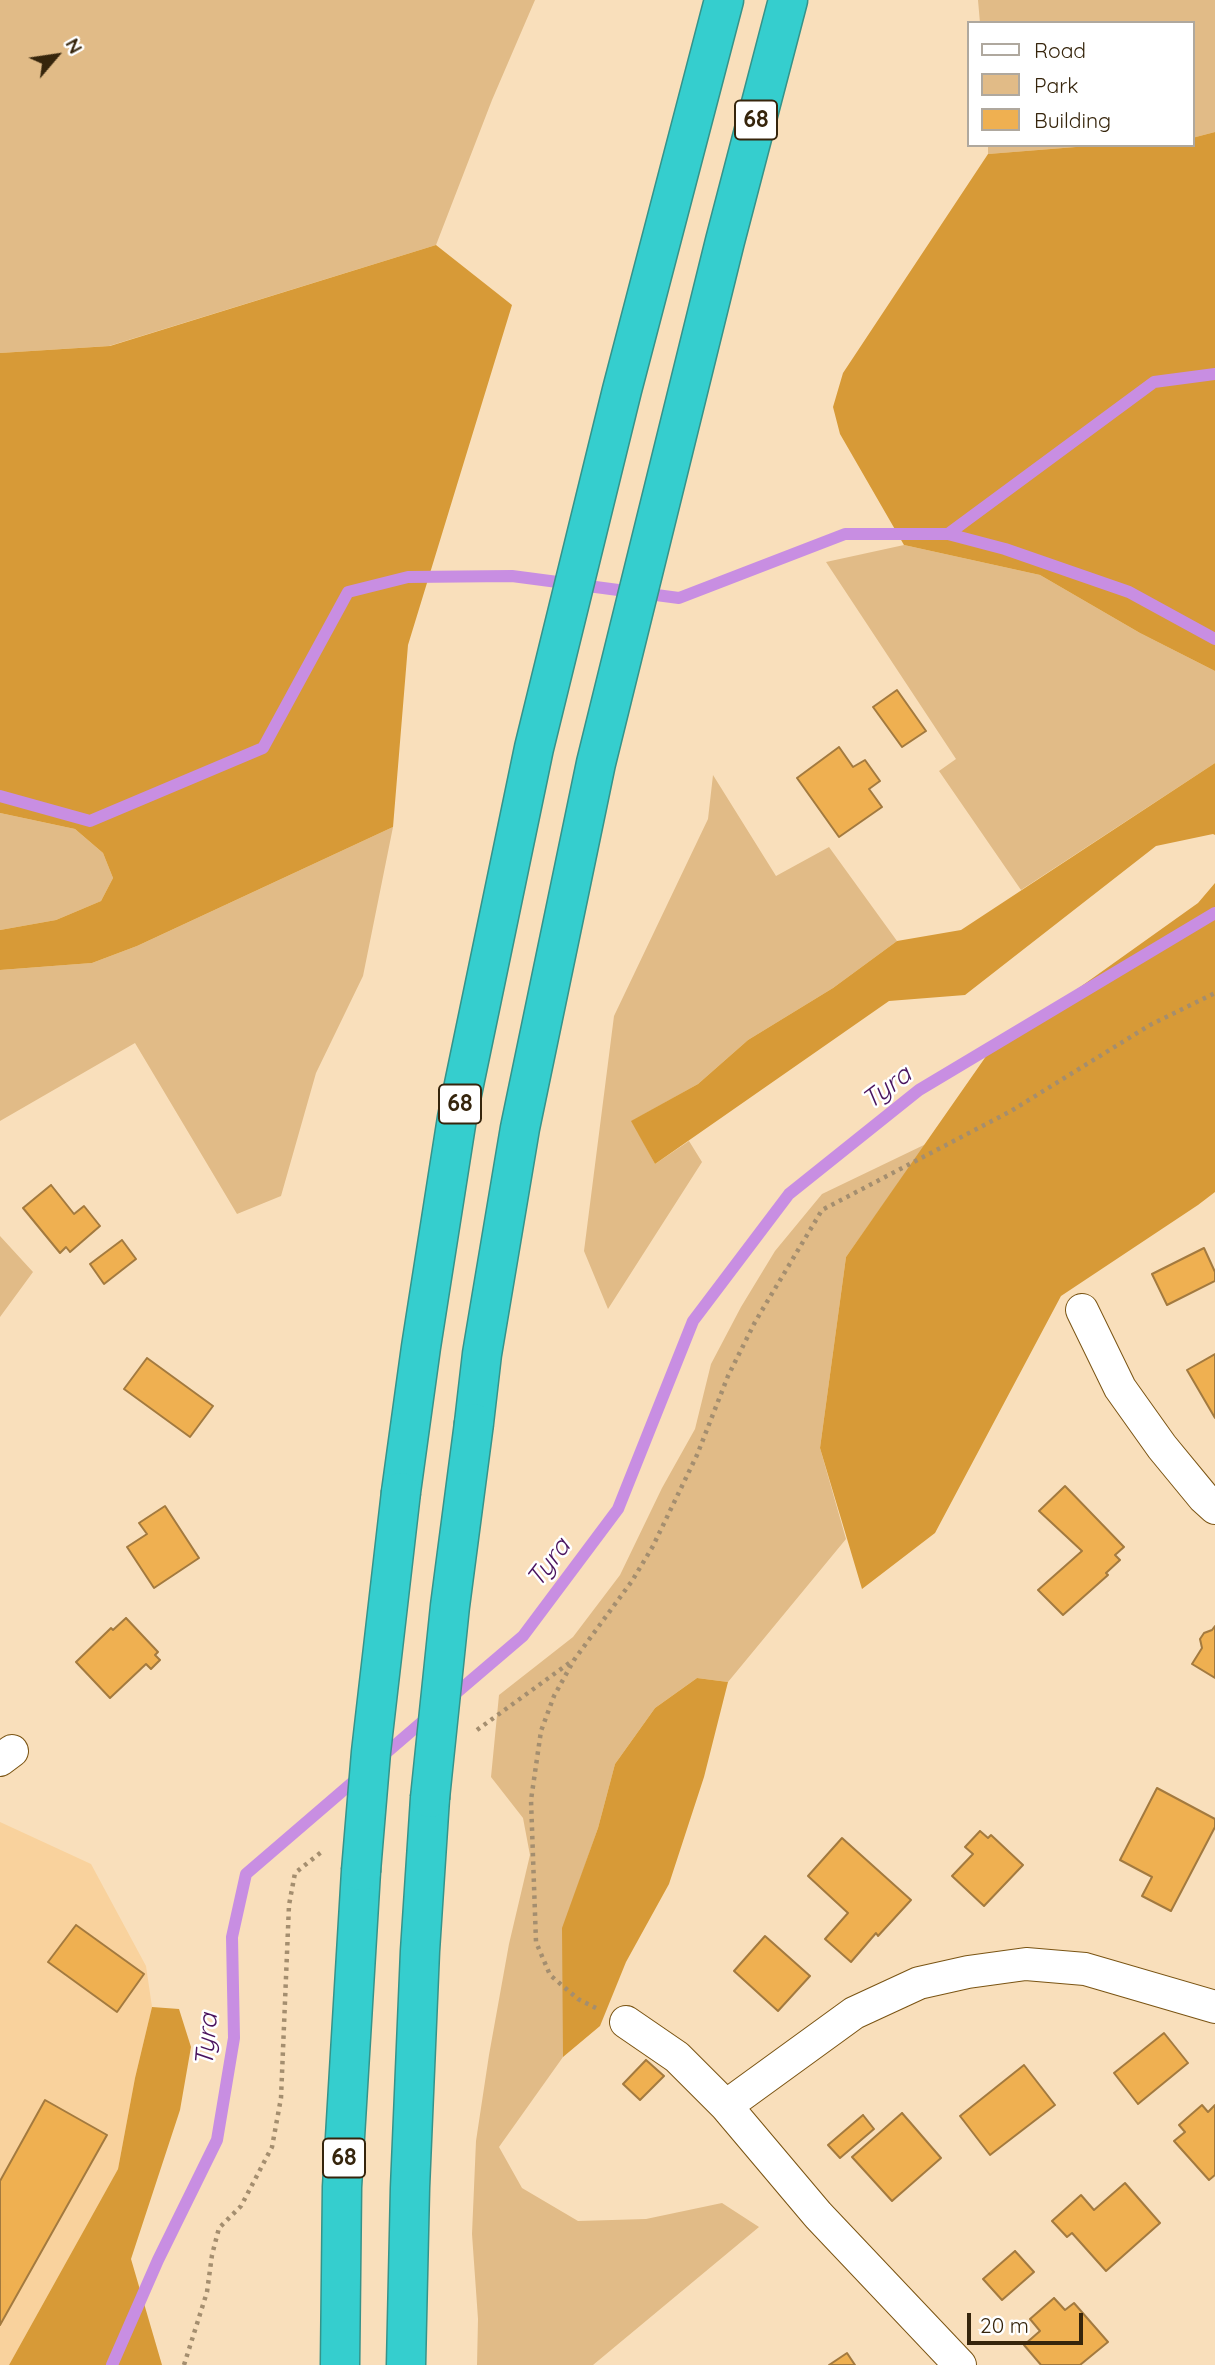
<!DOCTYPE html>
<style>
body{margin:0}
#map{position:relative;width:1215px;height:2365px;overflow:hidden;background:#f9dfbb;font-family:Quicksand,sans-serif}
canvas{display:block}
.legend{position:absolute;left:967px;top:21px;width:228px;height:126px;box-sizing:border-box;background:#fff;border:2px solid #afa89e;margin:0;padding:9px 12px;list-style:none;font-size:21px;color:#36250c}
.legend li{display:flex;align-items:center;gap:14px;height:35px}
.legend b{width:35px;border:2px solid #afa89e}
.north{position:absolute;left:21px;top:21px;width:70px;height:70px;-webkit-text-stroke:5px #fff;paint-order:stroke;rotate:61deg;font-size:19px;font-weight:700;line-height:28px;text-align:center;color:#36250c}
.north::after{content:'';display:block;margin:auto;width:24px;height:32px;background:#36250c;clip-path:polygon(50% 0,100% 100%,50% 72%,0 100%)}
.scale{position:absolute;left:967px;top:2313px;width:116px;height:32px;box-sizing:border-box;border:4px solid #36250c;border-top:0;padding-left:9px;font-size:21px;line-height:24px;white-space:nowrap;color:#36250c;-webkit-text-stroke:5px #fff;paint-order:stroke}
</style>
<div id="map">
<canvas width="1215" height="2365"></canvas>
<ul class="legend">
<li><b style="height:9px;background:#fff"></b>Road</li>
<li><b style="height:19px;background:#e1bb87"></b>Park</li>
<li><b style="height:19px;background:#efb051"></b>Building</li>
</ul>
<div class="north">N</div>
<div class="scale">20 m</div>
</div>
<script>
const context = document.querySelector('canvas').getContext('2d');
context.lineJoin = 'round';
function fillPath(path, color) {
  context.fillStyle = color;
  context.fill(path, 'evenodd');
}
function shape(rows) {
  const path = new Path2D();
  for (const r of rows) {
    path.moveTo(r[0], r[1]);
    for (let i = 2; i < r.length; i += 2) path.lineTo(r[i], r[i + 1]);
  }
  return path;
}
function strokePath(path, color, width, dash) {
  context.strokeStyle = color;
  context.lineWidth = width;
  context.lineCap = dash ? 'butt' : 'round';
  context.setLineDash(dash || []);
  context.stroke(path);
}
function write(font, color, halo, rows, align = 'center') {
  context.font = font + ' Quicksand,sans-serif';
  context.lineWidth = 5;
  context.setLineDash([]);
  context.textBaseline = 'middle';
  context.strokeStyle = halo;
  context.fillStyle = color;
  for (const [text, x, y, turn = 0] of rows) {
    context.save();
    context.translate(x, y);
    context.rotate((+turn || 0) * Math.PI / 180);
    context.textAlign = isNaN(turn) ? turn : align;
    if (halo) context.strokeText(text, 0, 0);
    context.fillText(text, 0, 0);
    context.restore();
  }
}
fillPath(shape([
 [0,1822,91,1864,146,1966,152,2007,135,2078,118,2169,9,2365,0,2365]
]), '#f9d29d');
fillPath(shape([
 [0,0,535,0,492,100,436,245,109,346,0,353],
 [978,0,1215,0,1215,132,1192,138,1192,23,980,23],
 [988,145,1101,145,988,154],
 [904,545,1040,575,1140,633,1215,671,1215,763,1021,890,939,771,956,759,826,562],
 [713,775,776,876,829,847,897,941,833,988,748,1040,698,1084,632,1121,655,1164,689,1141,702,1162,608,1309,584,1251,614,1016,708,819],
 [0,813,75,829,103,853,113,878,101,901,56,920,0,930],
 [393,827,363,976,316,1073,281,1196,237,1214,135,1043,0,1121,0,970,92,963,137,946],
 [926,1144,846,1257,820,1448,846,1539,728,1682,697,1678,655,1708,615,1764,598,1828,563,1928,563,2057,499,2147,522,2188,578,2221,646,2219,722,2203,759,2227,593,2365,477,2365,478,2319,472,2234,476,2141,489,2055,509,1944,530,1855,523,1818,491,1777,499,1695,573,1637,620,1575,662,1488,695,1429,711,1364,741,1307,775,1251,822,1194],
 [0,1236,33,1272,0,1317]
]), '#e1bb87');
fillPath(shape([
 [1215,132,1215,671,1140,633,1040,575,904,545,840,434,833,407,843,373,988,154,1101,145,1192,145,1192,138],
 [436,245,512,305,408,645,393,827,137,946,92,963,0,970,0,930,56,920,101,901,113,878,103,853,75,829,0,813,0,353,110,346],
 [1215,763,1215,835,1213,834,1156,846,965,995,889,1001,655,1164,631,1121,698,1084,748,1040,833,988,897,941,961,930],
 [1215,883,1215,1192,1198,1205,1061,1296,935,1533,862,1589,820,1448,846,1257,989,1052,1198,903],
 [697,1678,728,1682,704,1777,669,1884,626,1962,600,2026,563,2057,562,1928,598,1828,615,1764,655,1708],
 [152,2007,179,2009,191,2047,180,2110,131,2259,162,2365,9,2365,118,2169,135,2078]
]), '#d79a37');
strokePath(shape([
 [948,534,1154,382,1215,374],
 [0,796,90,821,263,748,348,592,408,577,512,576,679,598,845,534,948,534,1005,549,1129,592,1215,639],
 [448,1700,523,1636,618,1509,693,1321,789,1194,919,1090,1215,913],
 [379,1759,429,1716],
 [112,2365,158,2260,217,2140,234,2038,232,1937,246,1874,360,1776]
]), '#c88ee2', 12);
const building = shape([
 [897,690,926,731,902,747,873,707,897,690],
 [839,747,853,767,865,760,880,781,869,789,882,807,839,837,797,778,839,747],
 [51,1185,74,1214,84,1206,100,1226,70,1252,66,1247,60,1253,23,1208,51,1185],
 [122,1240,136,1259,104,1284,90,1264,122,1240],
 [1204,1248,1215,1272,1215,1281,1167,1305,1152,1274,1204,1248],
 [1215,1354,1215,1418,1187,1370,1215,1354],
 [147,1358,213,1406,190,1437,124,1389,147,1358],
 [1065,1486,1124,1547,1115,1555,1120,1560,1106,1573,1108,1575,1063,1615,1038,1590,1082,1551,1039,1511,1065,1486],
 [165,1506,199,1558,154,1588,127,1547,147,1534,139,1523,165,1506],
 [126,1618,158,1652,155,1655,160,1660,151,1669,146,1664,110,1698,76,1662,111,1628,113,1630,126,1618],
 [1215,1626,1215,1678,1192,1664,1202,1648,1200,1639,1204,1633,1212,1630,1215,1626],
 [1157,1788,1215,1819,1215,1827,1171,1911,1142,1896,1152,1877,1120,1860,1157,1788],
 [980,1831,988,1838,991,1835,1023,1865,984,1906,952,1876,973,1854,965,1847,980,1831],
 [842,1838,911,1900,878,1936,876,1933,851,1962,825,1939,848,1913,808,1876,842,1838],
 [76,1925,144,1974,117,2012,48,1962,76,1925],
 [765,1936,810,1976,778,2011,734,1971,765,1936],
 [1164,2033,1188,2063,1138,2104,1114,2073,1164,2033],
 [646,2060,664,2076,640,2100,623,2084,646,2060],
 [1024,2065,1055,2105,990,2155,960,2116,1024,2065],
 [45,2100,107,2135,0,2325,0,2181,45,2100],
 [1202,2105,1208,2112,1215,2105,1215,2175,1209,2180,1174,2141,1185,2132,1179,2125,1202,2105],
 [902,2113,941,2158,892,2201,852,2157,902,2113],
 [863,2115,874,2129,840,2158,828,2145,863,2115],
 [1125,2183,1160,2223,1106,2271,1072,2233,1067,2237,1052,2221,1081,2195,1094,2210,1125,2183],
 [1015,2251,1034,2272,1002,2300,983,2279,1015,2251],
 [1054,2298,1065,2310,1074,2303,1108,2342,1080,2365,1041,2365,1024,2345,1040,2331,1030,2319,1054,2298],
 [847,2353,855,2365,829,2365,847,2353]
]);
fillPath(building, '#efb051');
strokePath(building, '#a37a3f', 2);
const street = shape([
 [1082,1310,1120,1388,1162,1447,1204,1498,1215,1508],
 [0,1760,12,1751],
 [626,2022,677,2057,726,2106,818,2215,960,2365],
 [726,2106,854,2013,919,1983,968,1972,1026,1964,1085,1969,1215,2007]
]);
const highway = shape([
 [474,1423,482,1354,520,1128,596,763,725,241,788,0],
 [401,1492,421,1347,457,1118,534,748,622,390,724,0],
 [340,2365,342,2187,361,1871],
 [406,2365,410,2188,420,1951,430,1798]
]);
strokePath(street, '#7a5413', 34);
strokePath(highway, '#35938a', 41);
strokePath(shape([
 [477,1730,572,1661],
 [596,2008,578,1999,550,1975,536,1942,531,1800,541,1731,554,1696,574,1660,632,1581,653,1546,697,1455,728,1376,755,1322,822,1210,1011,1111,1150,1025,1215,993],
 [184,2365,207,2292,212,2255,219,2228,241,2206,272,2147,281,2098,289,1905,295,1873,324,1850]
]), '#a48e6f', 4.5, [3.5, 5]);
strokePath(street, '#fff', 32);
strokePath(highway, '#35cece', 38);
const highwayBridge = shape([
 [430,1798,450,1606,474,1423],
 [361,1871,371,1752,401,1492]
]);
strokePath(highwayBridge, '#35938a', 41, []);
strokePath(highwayBridge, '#35cece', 38);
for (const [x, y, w] of [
 [756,120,42],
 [460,1104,42],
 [344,2158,42]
]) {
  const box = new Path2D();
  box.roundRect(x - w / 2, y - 19.5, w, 39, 5);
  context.fillStyle = '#fff';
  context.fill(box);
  strokePath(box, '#36250c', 2);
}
write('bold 23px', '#36250c', null, [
 ["68",756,120],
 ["68",460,1104],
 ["68",344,2158]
]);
write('italic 26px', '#4a135e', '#fff', [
 ["Tyra",887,1088,-37],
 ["Tyra",549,1563,-53],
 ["Tyra",207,2040,-85]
]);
</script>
